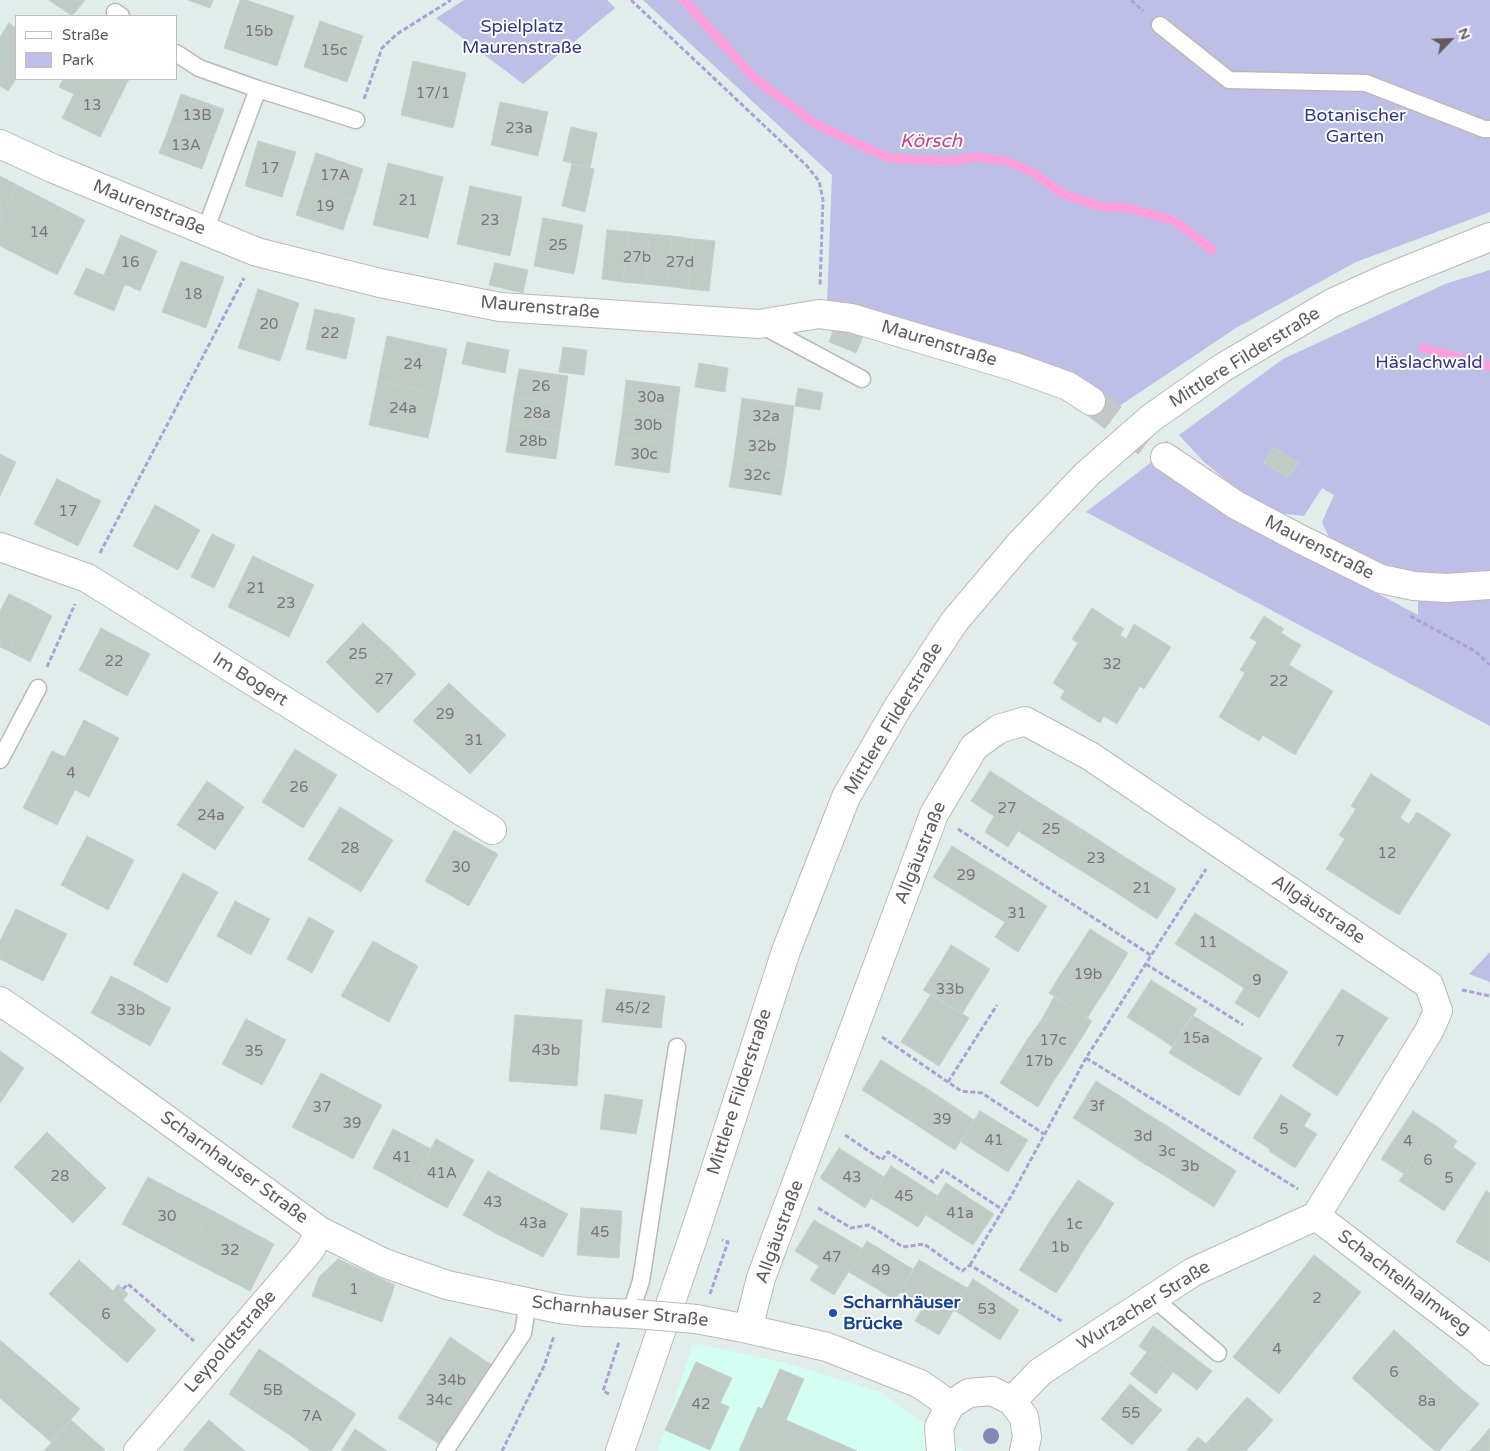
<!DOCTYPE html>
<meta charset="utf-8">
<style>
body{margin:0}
#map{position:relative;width:1490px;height:1451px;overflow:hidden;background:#e1edea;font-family:"Varela Round",sans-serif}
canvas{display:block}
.legend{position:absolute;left:15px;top:15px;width:162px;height:65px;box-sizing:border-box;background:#fff;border:1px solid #c1bdbf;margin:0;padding:6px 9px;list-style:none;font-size:15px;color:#635a5e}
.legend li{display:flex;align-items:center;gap:10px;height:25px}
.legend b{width:25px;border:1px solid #c1bdbf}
.north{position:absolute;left:1425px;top:15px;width:50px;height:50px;-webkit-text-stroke:4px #fff;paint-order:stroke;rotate:66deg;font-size:14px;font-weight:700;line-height:20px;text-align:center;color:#635a5e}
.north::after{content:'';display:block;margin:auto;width:18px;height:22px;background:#635a5e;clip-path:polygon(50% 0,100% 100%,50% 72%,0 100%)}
</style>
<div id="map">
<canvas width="1490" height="1451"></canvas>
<ul class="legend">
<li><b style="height:6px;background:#fff"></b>Straße</li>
<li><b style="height:14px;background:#bdbfe6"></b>Park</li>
</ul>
<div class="north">N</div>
</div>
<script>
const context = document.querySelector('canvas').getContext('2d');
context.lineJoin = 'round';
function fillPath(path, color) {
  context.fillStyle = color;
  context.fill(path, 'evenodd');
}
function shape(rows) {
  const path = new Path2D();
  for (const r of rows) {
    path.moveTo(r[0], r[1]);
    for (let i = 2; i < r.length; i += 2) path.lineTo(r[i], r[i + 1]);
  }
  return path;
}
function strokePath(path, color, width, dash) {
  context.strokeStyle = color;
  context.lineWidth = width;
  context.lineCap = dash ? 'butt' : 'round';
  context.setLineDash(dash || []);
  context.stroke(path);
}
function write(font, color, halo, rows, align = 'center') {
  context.font = font + ' "Varela Round",sans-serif';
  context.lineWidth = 4;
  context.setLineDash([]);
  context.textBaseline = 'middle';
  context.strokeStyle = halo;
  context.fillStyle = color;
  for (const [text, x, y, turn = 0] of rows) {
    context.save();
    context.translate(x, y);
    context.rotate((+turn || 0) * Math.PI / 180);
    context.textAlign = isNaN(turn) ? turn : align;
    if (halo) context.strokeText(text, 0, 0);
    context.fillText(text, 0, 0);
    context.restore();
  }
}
fillPath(shape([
 [693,1343,786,1363,880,1392,964,1451,658,1451]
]), '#d5fef2');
fillPath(shape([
 [464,0,607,0,615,8,523,84,436,18],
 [643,0,1490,0,1490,212,1356,262,1236,328,1100,419,1076,380,827,303,832,175],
 [1490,270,1490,573,1418,575,1334,548,1322,522,1334,495,1322,488,1304,516,1263,511,1203,461,1179,435,1283,359,1445,284],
 [1273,448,1298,463,1288,478,1264,463],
 [1153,461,1356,582,1418,615,1418,595,1490,592,1490,726,1086,512],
 [1490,952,1490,982,1469,974]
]), '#bdbfe6');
strokePath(shape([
 [684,0,754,78,817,125,889,158,948,161,978,157,1007,161,1034,173,1063,194,1099,206,1128,208,1175,221,1212,250],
 [1423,348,1490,366]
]), '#ff9fdc', 9);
const building = shape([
 [49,0,85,0,72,16,49,0],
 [188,0,213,0,210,8,188,0],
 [240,0,246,0,294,16,277,66,224,48,240,0],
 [320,21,363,36,347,82,304,67,320,21],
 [9,23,16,28,16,62,0,51,0,37,9,23],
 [0,51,16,62,16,79,8,91,0,86,0,51],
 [413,61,466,73,453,128,401,115,413,61],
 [63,79,129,79,100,137,62,118,74,94,59,87,63,79],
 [181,94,224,109,213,139,171,123,181,94],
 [500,102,548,112,538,156,491,145,500,102],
 [171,123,213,139,202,169,159,153,171,123],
 [571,127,597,133,590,168,563,161,571,127],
 [258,141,296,152,282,197,245,186,258,141],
 [316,153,363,169,353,200,306,184,316,153],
 [388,163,443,177,428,238,373,225,388,163],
 [572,164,594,169,585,212,562,206,572,164],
 [0,176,17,185,0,219,0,176],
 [306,184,353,200,343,230,296,215,306,184],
 [17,185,85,220,57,275,0,246,0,219,17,185],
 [470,186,522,197,510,256,457,244,470,186],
 [543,218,583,225,574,274,534,266,543,218],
 [607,230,629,232,623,282,602,279,607,230],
 [629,232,650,234,645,284,623,282,629,232],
 [650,234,672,236,666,286,645,284,650,234],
 [121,235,157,251,140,291,104,275,121,235],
 [672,236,693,239,688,289,666,286,672,236],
 [693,239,715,241,709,291,688,289,693,239],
 [181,261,224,277,206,328,162,312,181,261],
 [495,263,528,270,523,293,489,285,495,263],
 [86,268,125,284,114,311,74,294,86,268],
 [258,289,299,303,280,361,238,348,258,289],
 [315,309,355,318,346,359,306,349,315,309],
 [835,325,863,336,856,353,829,342,835,325],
 [387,336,447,349,438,394,378,381,387,336],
 [467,342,509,350,505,373,462,364,467,342],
 [563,347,587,350,584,375,559,372,563,347],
 [699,363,728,368,725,392,695,387,699,363],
 [519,369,568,376,564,404,514,397,519,369],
 [626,380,680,387,676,416,623,408,626,380],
 [378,381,438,394,428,438,369,425,378,381],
 [798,388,823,393,820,410,795,406,798,388],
 [514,397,564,404,560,431,510,424,514,397],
 [742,398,794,406,790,436,738,428,742,398],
 [623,408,676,416,673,444,619,437,623,408],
 [510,424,560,431,556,459,506,452,510,424],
 [738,428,790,436,786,466,734,458,738,428],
 [619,437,673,444,669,473,615,465,619,437],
 [1273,447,1298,463,1288,478,1264,463,1273,447],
 [0,454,16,462,0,496,0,454],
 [734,458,786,466,781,495,729,487,734,458],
 [57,479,101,501,78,546,34,524,57,479],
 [155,505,177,517,155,558,133,546,155,505],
 [177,517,200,530,178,570,155,558,177,517],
 [212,534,235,545,214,588,191,577,212,534],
 [253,556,284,571,259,622,228,607,253,556],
 [284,571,314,585,289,637,259,622,284,571],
 [9,594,32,605,9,651,0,647,0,611,9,594],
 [32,605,52,616,30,662,9,651,32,605],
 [1092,608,1124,629,1120,635,1126,639,1134,624,1171,647,1144,689,1140,686,1117,724,1104,716,1100,723,1060,698,1065,691,1053,683,1078,643,1072,639,1092,608],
 [1264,616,1284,629,1281,633,1301,645,1289,665,1333,691,1295,755,1263,735,1259,741,1219,717,1245,673,1240,670,1257,642,1250,638,1264,616],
 [363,623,391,649,351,687,326,662,363,623],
 [101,628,150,654,127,696,79,670,101,628],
 [391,649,416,674,378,713,351,687,391,649],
 [449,683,477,709,442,747,413,721,449,683],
 [477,709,506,735,470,774,442,747,477,709],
 [84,720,119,738,89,797,75,790,57,825,23,808,52,751,65,757,84,720],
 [295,749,337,775,303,828,262,802,295,749],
 [990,771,1037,801,1008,847,985,832,994,816,971,801,990,771],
 [1371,774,1411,800,1400,818,1409,824,1417,812,1451,834,1399,915,1326,869,1345,839,1339,835,1356,809,1351,806,1371,774],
 [207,781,244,807,215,850,177,825,207,781],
 [1037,801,1083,830,1064,860,1018,831,1037,801],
 [340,807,393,840,361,892,308,859,340,807],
 [454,830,498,854,469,906,425,881,454,830],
 [1083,830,1128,859,1109,888,1064,860,1083,830],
 [87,836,134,860,108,910,61,885,87,836],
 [952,846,1000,876,980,907,933,877,952,846],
 [1128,859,1176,889,1157,919,1109,888,1128,859],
 [183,873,218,892,167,983,133,964,183,873],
 [1000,876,1047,906,1018,952,995,937,1005,922,980,907,1000,876],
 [235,901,270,919,251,955,217,936,235,901],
 [16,909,67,934,43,981,0,959,0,941,16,909],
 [1195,913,1241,942,1221,973,1175,944,1195,913],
 [309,917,334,931,312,973,287,959,309,917],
 [1090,929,1128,953,1114,976,1076,951,1090,929],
 [373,941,418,966,389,1022,341,996,373,941],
 [1241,942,1288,972,1259,1018,1235,1003,1244,988,1221,973,1241,942],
 [951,945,990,969,976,991,938,967,951,945],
 [1076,951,1114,976,1100,998,1061,974,1076,951],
 [938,967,976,991,962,1014,923,990,938,967],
 [1061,974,1100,998,1087,1018,1049,993,1061,974],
 [111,976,131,986,111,1024,91,1013,111,976],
 [1151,980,1176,996,1152,1033,1127,1017,1151,980],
 [131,986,151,997,130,1035,111,1024,131,986],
 [606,989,665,996,661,1028,602,1022,606,989],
 [1342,989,1388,1018,1337,1096,1292,1066,1342,989],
 [931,994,969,1018,954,1042,916,1018,931,994],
 [1176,996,1197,1009,1173,1047,1152,1033,1176,996],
 [151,997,171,1008,150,1046,130,1035,151,997],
 [1054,997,1092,1021,1079,1042,1042,1019,1054,997],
 [515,1015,582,1020,577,1086,509,1081,515,1015],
 [1192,1015,1218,1031,1195,1069,1169,1053,1192,1015],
 [916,1018,954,1042,939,1066,901,1042,916,1018],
 [246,1019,286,1040,262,1085,222,1064,246,1019],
 [1042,1019,1079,1042,1065,1064,1027,1040,1042,1019],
 [1218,1031,1240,1045,1217,1082,1195,1069,1218,1031],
 [1027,1040,1065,1064,1051,1085,1014,1061,1027,1040],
 [1240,1045,1262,1058,1239,1096,1217,1082,1240,1045],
 [0,1051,24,1068,0,1103,0,1051],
 [881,1060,929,1090,909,1120,862,1090,881,1060],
 [1014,1061,1051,1085,1038,1107,1000,1083,1014,1061],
 [321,1073,351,1089,323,1143,292,1127,321,1073],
 [1096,1081,1120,1096,1097,1133,1073,1118,1096,1081],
 [351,1089,382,1105,353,1159,323,1143,351,1089],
 [929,1090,974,1120,955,1150,909,1120,929,1090],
 [605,1094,643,1100,636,1134,600,1129,605,1094],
 [1281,1095,1311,1114,1304,1126,1317,1134,1295,1168,1269,1151,1270,1149,1253,1138,1281,1095],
 [1120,1096,1143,1111,1120,1148,1097,1133,1120,1096],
 [980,1111,1028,1140,1008,1172,961,1142,980,1111],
 [1143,1111,1167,1126,1143,1163,1120,1148,1143,1111],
 [1413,1111,1436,1126,1404,1174,1381,1159,1413,1111],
 [1167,1126,1190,1141,1167,1177,1143,1163,1167,1126],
 [1436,1126,1457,1141,1421,1195,1399,1181,1436,1126],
 [393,1129,431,1149,410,1188,373,1168,393,1129],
 [47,1132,106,1188,73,1223,14,1167,47,1132],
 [436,1139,474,1160,447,1208,410,1188,436,1139],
 [1190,1141,1213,1156,1190,1192,1167,1177,1190,1141],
 [1453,1147,1476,1163,1444,1211,1421,1195,1453,1147],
 [839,1148,884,1177,865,1208,820,1178,839,1148],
 [1213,1156,1236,1171,1214,1207,1190,1192,1213,1156],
 [891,1166,938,1196,918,1227,871,1198,891,1166],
 [488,1171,524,1191,499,1235,463,1215,488,1171],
 [148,1177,211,1210,186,1258,122,1224,148,1177],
 [1078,1180,1114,1203,1100,1226,1063,1202,1078,1180],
 [946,1183,994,1214,973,1245,926,1215,946,1183],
 [524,1191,568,1214,543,1257,499,1235,524,1191],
 [1486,1191,1490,1193,1490,1262,1456,1242,1486,1191],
 [1063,1202,1100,1226,1085,1248,1048,1224,1063,1202],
 [581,1208,622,1211,619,1258,577,1255,581,1208],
 [211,1210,274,1244,250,1291,186,1258,211,1210],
 [814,1220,863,1249,834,1295,810,1280,819,1266,795,1251,814,1220],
 [1048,1224,1085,1248,1071,1271,1034,1247,1048,1224],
 [867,1241,914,1270,895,1300,849,1272,867,1241],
 [1034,1247,1071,1271,1056,1293,1019,1270,1034,1247],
 [1314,1255,1361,1292,1320,1343,1274,1306,1314,1255],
 [338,1259,395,1285,382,1322,312,1296,319,1277,338,1259],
 [79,1260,113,1291,118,1284,128,1294,123,1300,156,1330,127,1363,49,1294,79,1260],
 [919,1260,967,1288,939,1335,915,1321,924,1306,900,1292,919,1260],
 [973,1279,1019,1310,1000,1340,954,1310,973,1279],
 [1274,1306,1320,1343,1279,1394,1233,1357,1274,1306],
 [1153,1326,1212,1371,1197,1390,1139,1346,1153,1326],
 [1394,1330,1436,1367,1394,1416,1352,1378,1394,1330],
 [450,1337,492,1365,479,1385,437,1358,450,1337],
 [0,1340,80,1409,51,1442,0,1398,0,1340],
 [259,1349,279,1362,248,1407,229,1394,259,1349],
 [1147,1352,1173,1372,1156,1394,1130,1374,1147,1352],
 [437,1358,479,1385,466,1405,424,1378,437,1358],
 [279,1362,298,1375,267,1420,248,1407,279,1362],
 [696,1362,732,1378,720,1403,729,1407,710,1450,665,1430,696,1362],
 [1436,1367,1460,1388,1418,1436,1394,1416,1436,1367],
 [780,1369,804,1379,786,1420,857,1451,739,1451,758,1407,762,1409,780,1369],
 [298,1375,317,1388,287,1433,267,1420,298,1375],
 [424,1378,466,1405,454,1425,411,1398,424,1378],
 [1130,1384,1162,1410,1132,1445,1101,1419,1130,1384],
 [317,1388,337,1401,306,1447,287,1433,317,1388],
 [1460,1388,1479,1404,1439,1451,1435,1451,1418,1436,1460,1388],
 [1247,1397,1273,1420,1246,1451,1214,1451,1206,1444,1247,1397],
 [411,1398,454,1425,441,1445,398,1418,411,1398],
 [337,1401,356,1414,331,1451,312,1451,306,1447,337,1401],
 [71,1420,105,1450,103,1451,44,1451,71,1420],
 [209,1420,245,1451,200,1451,190,1442,209,1420],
 [1490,1428,1490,1451,1470,1451,1490,1428],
 [355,1429,387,1451,341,1451,355,1429],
 [1198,1437,1214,1451,1186,1451,1198,1437],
 [190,1442,200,1451,183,1451,190,1442]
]);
fillPath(building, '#c0cbc6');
strokePath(building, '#c0d2cb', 1);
strokePath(shape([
 [1091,401,1165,457]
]), '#c2c8c7', 28, [28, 14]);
const service = shape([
 [115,12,121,16],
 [1160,25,1229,80,1366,83,1484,129,1490,129],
 [176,53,199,68,258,89],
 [205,231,258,89,356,120],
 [759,324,862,379],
 [0,760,38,688],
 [1153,1298,1218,1353],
 [630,1314,641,1281,677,1047],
 [445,1451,523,1333,528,1302]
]);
const minor = shape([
 [0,144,52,168,257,252,380,283,500,307,759,324,819,314,851,318,1015,367,1068,386,1091,401],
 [1165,457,1236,505,1300,539,1381,579,1414,586,1447,588,1490,585],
 [0,547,87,578,492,830],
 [0,1001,64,1045,320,1231,384,1263,447,1285,559,1309,586,1312,636,1314],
 [1316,1216,1478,1340,1490,1351],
 [696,1319,748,1329,827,1347,920,1384,950,1405],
 [748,1329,761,1278,934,814,974,747,999,729,1025,721,1090,756,1429,985,1438,1011,1429,1031,1316,1216,1193,1272,1040,1372,1012,1401],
 [138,1451,310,1250,320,1231],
 [941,1451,939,1427,950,1405,969,1393,992,1391,1012,1401,1024,1417,1027,1437,1024,1451]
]);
const secondary = shape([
 [620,1451,696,1229,786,951,846,797,898,707,954,622,1019,545,1087,474,1151,418,1222,368,1332,303,1385,279,1490,237]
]);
strokePath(service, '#beb7ba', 19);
strokePath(minor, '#beb7ba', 30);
strokePath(secondary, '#c0b7bb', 30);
strokePath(shape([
 [631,0,807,166,819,181,823,200,820,286],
 [1131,0,1143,11],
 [364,99,382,48,397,34,451,0],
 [100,553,244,278],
 [1410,616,1475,651,1490,665],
 [47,667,75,604],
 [958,829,1152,956],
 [1146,964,1243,1025],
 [1462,990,1490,996],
 [882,1037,961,1091,982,1093,1044,1134],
 [1086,1058,1298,1189],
 [948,1082,997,1005],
 [845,1135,882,1160,888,1152,933,1182,943,1170,1003,1210],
 [818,1208,851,1228,869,1225,903,1247,924,1244,962,1271,970,1265,1063,1322],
 [970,1265,1010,1198,1086,1058,1206,869],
 [123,1289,128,1284,194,1341],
 [710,1294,728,1242,722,1240],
 [609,1394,603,1391,619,1342],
 [502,1451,544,1366,554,1336]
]), '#aba0d8', 3, [5, 2.5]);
strokePath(service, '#fff', 16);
strokePath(minor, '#fff', 28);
strokePath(secondary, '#fff', 28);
const minorBridge = shape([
 [636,1314,696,1319]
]);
strokePath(minorBridge, '#beb7ba', 30, []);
strokePath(minorBridge, '#fff', 28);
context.fillStyle = '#8288b4';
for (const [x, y] of [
 [991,1436]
]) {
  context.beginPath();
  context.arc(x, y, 8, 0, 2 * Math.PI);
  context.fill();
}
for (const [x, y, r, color] of [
 [833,1313,5,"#1a4fb4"]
]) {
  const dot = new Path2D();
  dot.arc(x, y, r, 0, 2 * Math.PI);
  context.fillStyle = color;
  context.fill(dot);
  strokePath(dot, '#fff', 2);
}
write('15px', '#7a7678', null, [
 ["15b",259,32],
 ["15c",334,51],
 ["17/1",433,94],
 ["13",92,106],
 ["13B",197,116],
 ["23a",519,129],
 ["13A",186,146],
 ["17",270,169],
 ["17A",335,176],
 ["21",408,201],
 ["19",325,207],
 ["23",490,221],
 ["14",39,233],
 ["25",558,246],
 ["27b",637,258],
 ["16",130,263],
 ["27d",680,263],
 ["18",193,295],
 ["20",269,325],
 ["22",330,334],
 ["24",413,365],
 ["26",541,387],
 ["30a",651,398],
 ["24a",403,409],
 ["28a",537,414],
 ["32a",766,417],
 ["30b",648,426],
 ["28b",533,442],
 ["32b",762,447],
 ["30c",644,455],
 ["32c",757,476],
 ["17",68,512],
 ["21",256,589],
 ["23",286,604],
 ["25",358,655],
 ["22",114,662],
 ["32",1112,665],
 ["27",384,680],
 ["22",1279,682],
 ["29",445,715],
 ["31",474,741],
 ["4",71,774],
 ["26",299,788],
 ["27",1007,809],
 ["24a",211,816],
 ["25",1051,830],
 ["28",350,849],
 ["12",1387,854],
 ["23",1096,859],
 ["30",461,868],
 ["29",966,876],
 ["21",1142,889],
 ["31",1017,914],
 ["11",1208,943],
 ["19b",1088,975],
 ["9",1257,981],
 ["33b",950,990],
 ["45/2",633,1009],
 ["33b",131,1011],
 ["15a",1196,1039],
 ["17c",1053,1041],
 ["7",1340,1042],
 ["43b",546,1051],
 ["35",254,1052],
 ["17b",1039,1062],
 ["3f",1097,1107],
 ["37",322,1108],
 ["39",942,1120],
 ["39",352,1124],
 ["5",1284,1130],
 ["3d",1143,1137],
 ["41",994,1141],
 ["4",1408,1142],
 ["3c",1167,1152],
 ["41",402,1158],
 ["6",1428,1161],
 ["3b",1190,1167],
 ["41A",442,1174],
 ["28",60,1177],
 ["43",852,1178],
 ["5",1449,1179],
 ["45",904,1197],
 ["43",493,1203],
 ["41a",960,1214],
 ["30",167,1217],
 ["43a",533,1224],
 ["1c",1074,1225],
 ["45",600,1233],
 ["1b",1060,1248],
 ["32",230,1251],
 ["47",832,1258],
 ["49",881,1271],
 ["1",354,1290],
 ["2",1317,1299],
 ["53",987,1310],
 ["6",106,1315],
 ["4",1277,1350],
 ["6",1394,1373],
 ["34b",452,1381],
 ["5B",273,1391],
 ["34c",439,1401],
 ["8a",1427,1402],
 ["42",701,1405],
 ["55",1131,1414],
 ["7A",312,1417]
]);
write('18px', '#343588', '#fff', [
 ["Spielplatz",522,27],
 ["Maurenstraße",522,48],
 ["Botanischer",1355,116],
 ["Garten",1355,137],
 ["Häslachwald",1429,363]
]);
write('18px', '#635a5e', '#fff', [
 ["Maurenstraße",149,208,22],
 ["Maurenstraße",540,308,5],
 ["Maurenstraße",939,344,17],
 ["Mittlere Filderstraße",1245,358,-32],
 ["Maurenstraße",1319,548,27],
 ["Im Bogert",250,680,32],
 ["Mittlere Filderstraße",894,719,-59],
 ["Allgäustraße",921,853,-68],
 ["Allgäustraße",1318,910,34],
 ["Mittlere Filderstraße",740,1092,-72],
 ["Scharnhauser Straße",234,1168,36],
 ["Allgäustraße",780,1232,-70],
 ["Schachtelhalmweg",1404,1283,37],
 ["Wurzacher Straße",1144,1306,-32],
 ["Scharnhauser Straße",620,1312,6],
 ["Leypoldtstraße",231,1342,-49]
]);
write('bold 18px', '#164399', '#fff', [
 ["Scharnhäuser",843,1303],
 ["Brücke",843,1324]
], 'left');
write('italic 19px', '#c54089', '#fff', [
 ["Körsch",931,142]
]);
</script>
